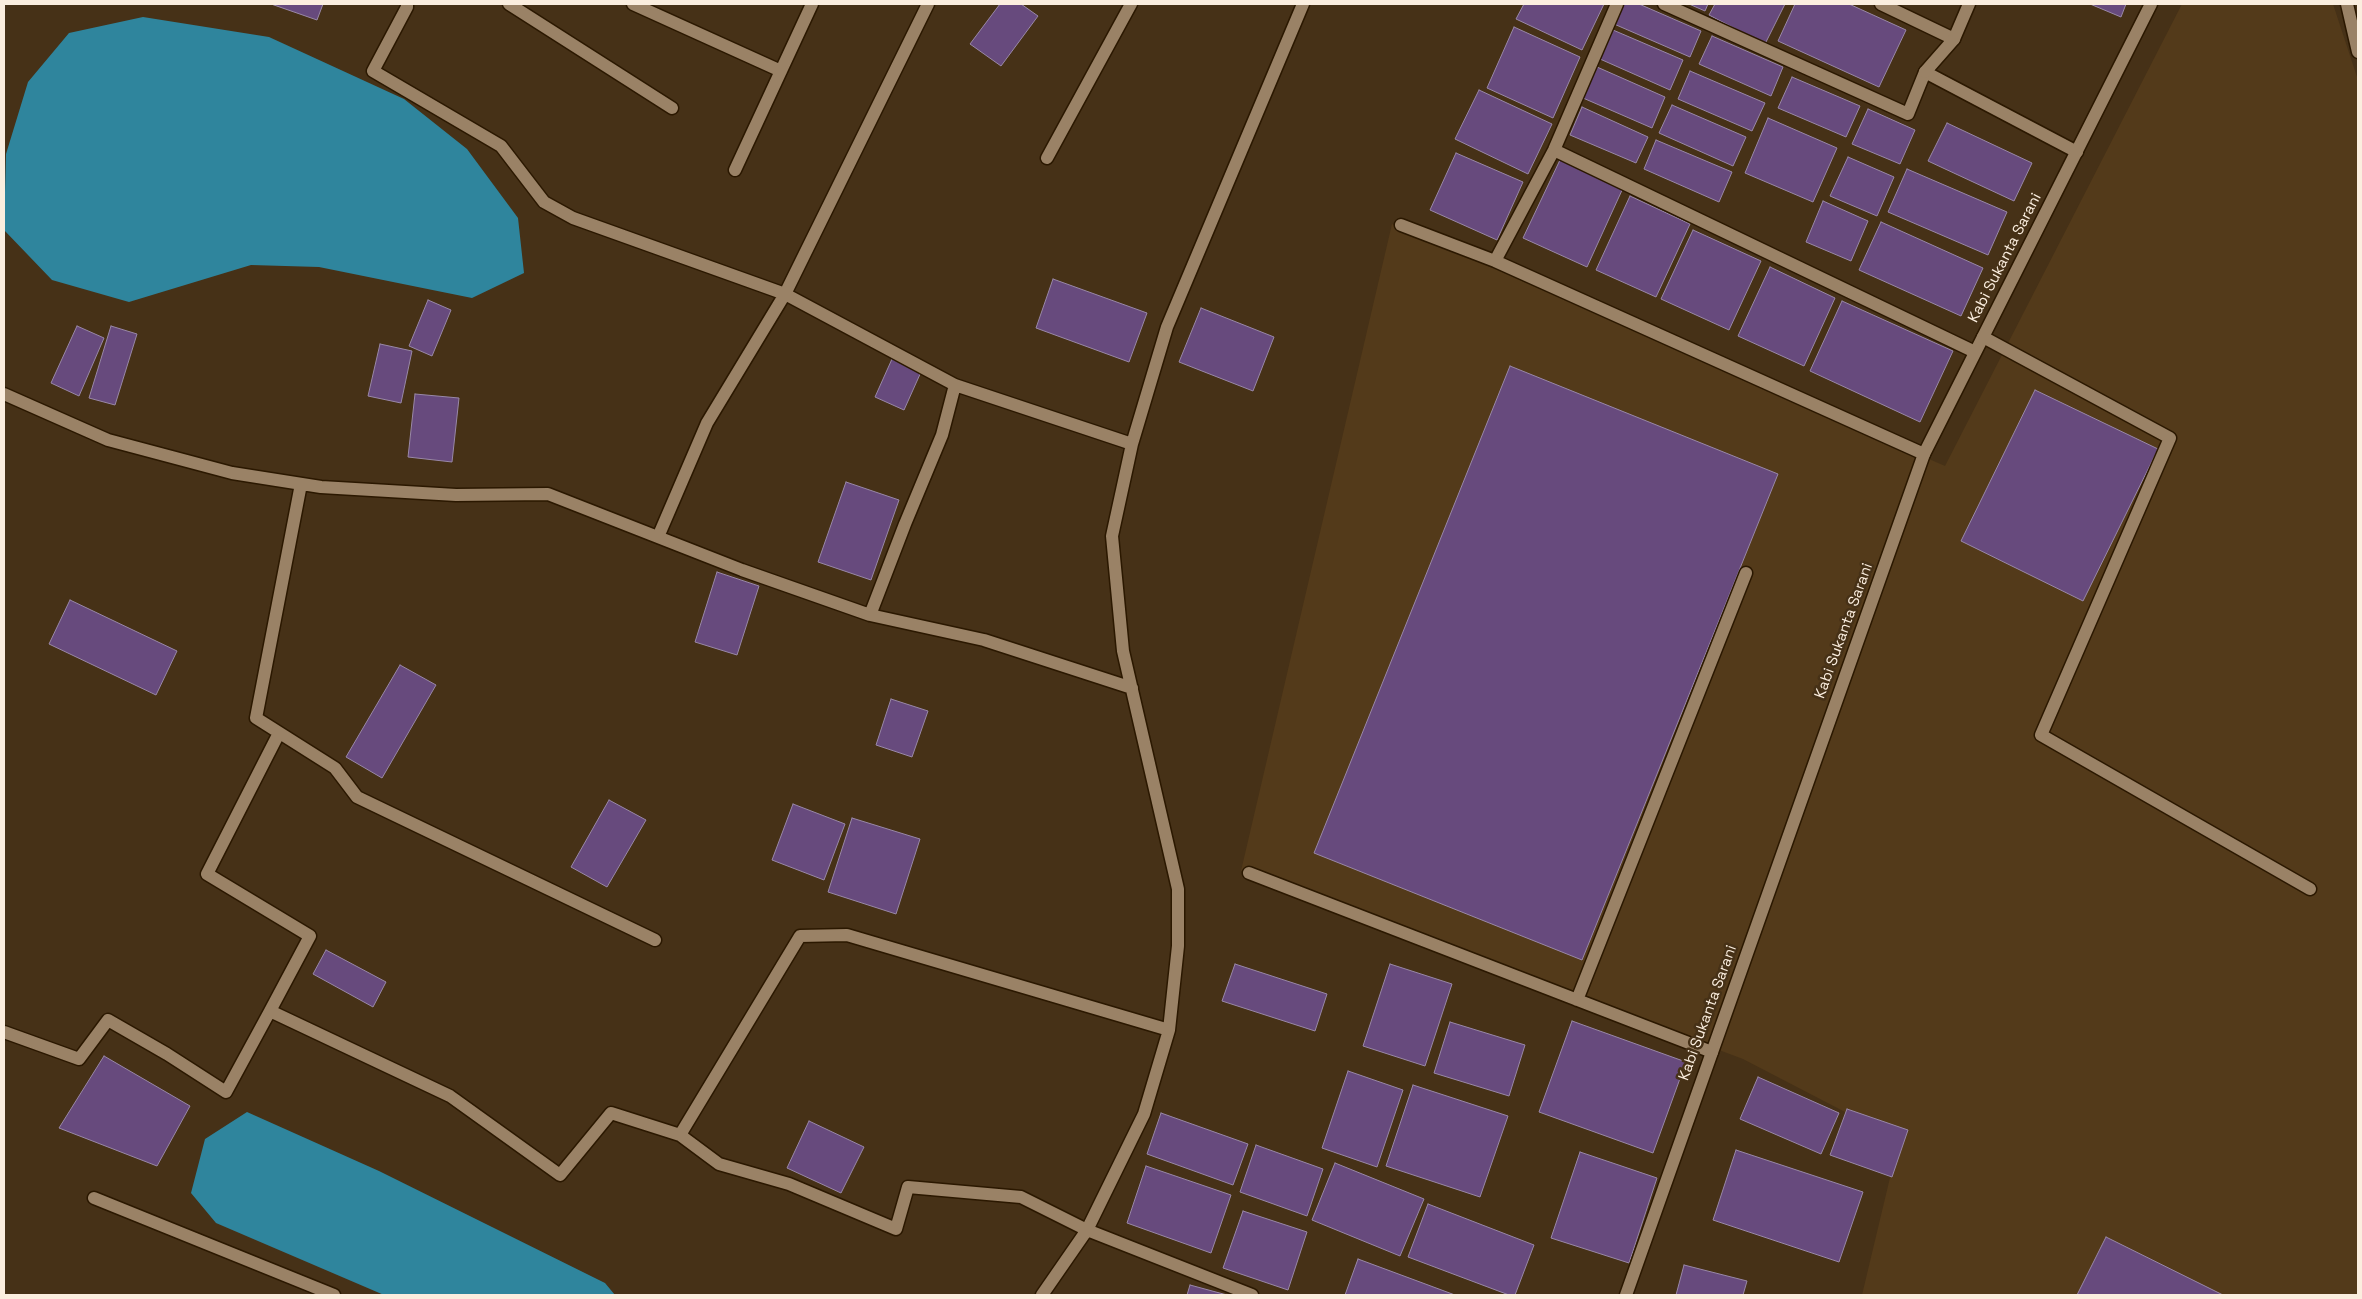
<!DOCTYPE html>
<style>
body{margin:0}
#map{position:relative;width:2362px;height:1299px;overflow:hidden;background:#463117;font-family:"Space Grotesk",sans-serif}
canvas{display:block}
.frame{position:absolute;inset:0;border:5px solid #fbeedf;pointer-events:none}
</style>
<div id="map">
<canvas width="2362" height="1299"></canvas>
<div class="frame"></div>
</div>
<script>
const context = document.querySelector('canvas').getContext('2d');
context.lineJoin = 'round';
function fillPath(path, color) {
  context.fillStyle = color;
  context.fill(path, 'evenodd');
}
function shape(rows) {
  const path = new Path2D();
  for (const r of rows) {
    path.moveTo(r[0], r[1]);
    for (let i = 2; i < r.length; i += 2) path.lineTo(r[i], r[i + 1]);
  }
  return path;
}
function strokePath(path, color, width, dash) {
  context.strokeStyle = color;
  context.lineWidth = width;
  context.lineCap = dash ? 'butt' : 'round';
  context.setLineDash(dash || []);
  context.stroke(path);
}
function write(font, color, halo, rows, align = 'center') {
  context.font = font + ' "Space Grotesk",sans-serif';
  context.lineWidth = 5;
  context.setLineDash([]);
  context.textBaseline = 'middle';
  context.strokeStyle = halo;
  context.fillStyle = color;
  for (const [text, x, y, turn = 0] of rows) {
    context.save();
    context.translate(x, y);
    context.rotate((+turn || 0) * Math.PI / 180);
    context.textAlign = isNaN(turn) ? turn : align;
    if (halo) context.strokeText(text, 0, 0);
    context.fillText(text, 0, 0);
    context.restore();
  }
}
fillPath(shape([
 [2182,4,2333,4,2358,80,2358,1295,1862,1295,1899,1140,1743,1059,1241,871,1392,224,1945,466]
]), '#533a1a');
fillPath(shape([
 [143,17,269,37,404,99,467,149,518,218,524,273,472,298,319,267,251,265,129,302,52,280,4,230,6,154,28,82,69,33],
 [247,1112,379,1171,605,1283,615,1295,384,1295,216,1223,191,1193,205,1139]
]), '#2f859d');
const building = shape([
 [271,4,323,4,317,20,271,4],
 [1000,4,1021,4,1038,16,1001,66,970,44,1000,4],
 [1524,4,1604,4,1582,50,1516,19,1524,4],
 [1623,4,1639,4,1701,31,1690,57,1614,24,1623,4],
 [1689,4,1708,4,1705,11,1689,4],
 [1715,4,1785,4,1765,44,1709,15,1715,4],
 [1795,4,1849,4,1906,30,1879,87,1778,41,1795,4],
 [2090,4,2126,4,2121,17,2090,4],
 [1514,27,1580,57,1553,118,1487,88,1514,27],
 [1613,30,1683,60,1670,90,1600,59,1613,30],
 [1712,36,1783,67,1771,96,1699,64,1712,36],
 [1597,67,1665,97,1652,128,1583,98,1597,67],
 [1690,71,1765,103,1752,131,1678,99,1690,71],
 [1792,77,1860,106,1846,137,1778,108,1792,77],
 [1479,90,1552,124,1528,174,1455,139,1479,90],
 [1672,105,1746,137,1733,166,1659,133,1672,105],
 [1582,107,1648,137,1636,163,1570,135,1582,107],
 [1868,109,1915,130,1900,164,1852,144,1868,109],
 [1768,118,1837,148,1813,202,1745,173,1768,118],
 [1947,123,2032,163,2014,201,1928,161,1947,123],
 [1656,140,1732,172,1719,202,1644,169,1656,140],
 [1456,153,1523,182,1497,240,1430,210,1456,153],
 [1848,157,1894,177,1877,216,1830,196,1848,157],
 [1560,160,1623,188,1587,267,1523,238,1560,160],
 [1907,169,2007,212,1988,255,1888,212,1907,169],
 [1630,196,1690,224,1656,297,1596,270,1630,196],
 [1823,201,1868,221,1851,261,1806,242,1823,201],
 [1881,222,1983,268,1961,316,1859,270,1881,222],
 [1693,230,1761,261,1729,330,1661,299,1693,230],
 [1770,267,1835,298,1804,366,1738,336,1770,267],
 [1053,279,1147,313,1129,362,1036,328,1053,279],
 [428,300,451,310,432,356,409,346,428,300],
 [1842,301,1953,351,1920,422,1810,371,1842,301],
 [1201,308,1274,337,1253,391,1179,362,1201,308],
 [77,326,104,338,79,396,51,383,77,326],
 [111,326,137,334,115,405,89,398,111,326],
 [380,344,412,351,401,403,368,396,380,344],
 [892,359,921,372,904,410,875,397,892,359],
 [1510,366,1778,474,1582,960,1314,853,1510,366],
 [2035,390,2158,449,2083,601,1961,541,2035,390],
 [415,394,459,398,452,462,408,457,415,394],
 [846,482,899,500,871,580,818,562,846,482],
 [717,572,759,586,737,655,695,642,717,572],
 [70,600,177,651,156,695,49,644,70,600],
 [400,665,436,685,382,778,346,757,400,665],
 [891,699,928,711,912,757,876,745,891,699],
 [609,800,646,820,607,887,571,867,609,800],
 [793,804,845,824,824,880,772,860,793,804],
 [852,818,920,839,896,914,828,892,852,818],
 [326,950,386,982,373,1007,313,974,326,950],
 [1235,964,1327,994,1315,1031,1222,1001,1235,964],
 [1390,964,1452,984,1425,1066,1363,1046,1390,964],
 [1572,1021,1686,1062,1653,1153,1539,1112,1572,1021],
 [1450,1022,1525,1045,1509,1096,1434,1073,1450,1022],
 [104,1056,190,1106,157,1166,59,1128,104,1056],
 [1348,1071,1403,1090,1377,1167,1322,1148,1348,1071],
 [1758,1077,1839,1113,1821,1154,1740,1119,1758,1077],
 [1413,1085,1508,1116,1480,1197,1386,1166,1413,1085],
 [1847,1109,1908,1130,1892,1177,1830,1155,1847,1109],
 [1161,1113,1248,1144,1233,1185,1147,1154,1161,1113],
 [809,1121,864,1147,841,1193,787,1168,809,1121],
 [1256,1145,1323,1169,1307,1216,1240,1192,1256,1145],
 [1736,1150,1863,1192,1839,1262,1713,1220,1736,1150],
 [1580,1152,1657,1178,1629,1263,1551,1238,1580,1152],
 [1335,1163,1424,1199,1400,1256,1312,1220,1335,1163],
 [1146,1166,1231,1195,1211,1253,1127,1223,1146,1166],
 [1428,1204,1534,1245,1515,1295,1509,1295,1408,1257,1428,1204],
 [1243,1211,1307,1232,1288,1290,1223,1268,1243,1211],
 [2106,1237,2223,1295,2077,1295,2106,1237],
 [1358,1259,1455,1295,1345,1295,1358,1259],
 [1684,1265,1747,1281,1743,1295,1676,1295,1684,1265],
 [1190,1285,1227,1295,1187,1295,1190,1285]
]);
fillPath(building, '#674a7d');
strokePath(building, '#9988a7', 1);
const service = shape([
 [407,4,407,7,373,71,501,146,544,202,573,218,785,294,955,385,1132,444],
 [509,4,672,108],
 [633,4,781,71],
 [1664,4,1908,114,1925,72,2077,152],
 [1881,4,1954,39],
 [1554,150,1975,352],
 [1047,158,1131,4],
 [735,170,812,4],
 [1401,225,1495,261,1924,454],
 [1495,261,1554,150,1617,4],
 [1983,337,2170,438,2041,735,2310,889],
 [4,394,108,440,232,473,321,487,456,495,548,494,742,570,870,615,984,640,1132,688],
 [301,484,256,718,335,768,357,797,655,940],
 [658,537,707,423,785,294,928,4],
 [870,615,905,524,942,435,955,385],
 [1249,873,1712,1052],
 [1577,1000,1746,573],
 [270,1011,310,936,207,874,279,733],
 [4,1032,79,1059,108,1020,167,1054,226,1092,270,1011,450,1096,560,1175,611,1113,680,1135,800,936,847,935,1169,1030],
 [680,1135,719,1164,789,1184,896,1229,908,1187,1021,1197,1087,1230,1252,1295],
 [94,1198,334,1295],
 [1042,1295,1087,1230,1144,1114,1169,1030,1178,946,1178,889,1123,651,1112,536,1132,444,1167,327,1303,4]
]);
const minor = shape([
 [1925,72,1954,39,1969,4]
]);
const tertiary = shape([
 [1626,1295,1924,454,2151,4]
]);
const secondary = shape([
 [2347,4,2358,52]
]);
strokePath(service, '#2b1800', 15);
strokePath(minor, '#2b1800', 15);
strokePath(tertiary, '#2b1800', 15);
strokePath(secondary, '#2b1800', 15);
strokePath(service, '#9a8266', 12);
strokePath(minor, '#9a8266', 12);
strokePath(tertiary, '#9a8266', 12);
strokePath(secondary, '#9a8266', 12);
write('15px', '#fbeedf', '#463117', [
 ["Kabi Sukanta Sarani",2005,258,-63],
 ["Kabi Sukanta Sarani",1844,631,-70],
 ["Kabi Sukanta Sarani",1708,1013,-70]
]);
</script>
